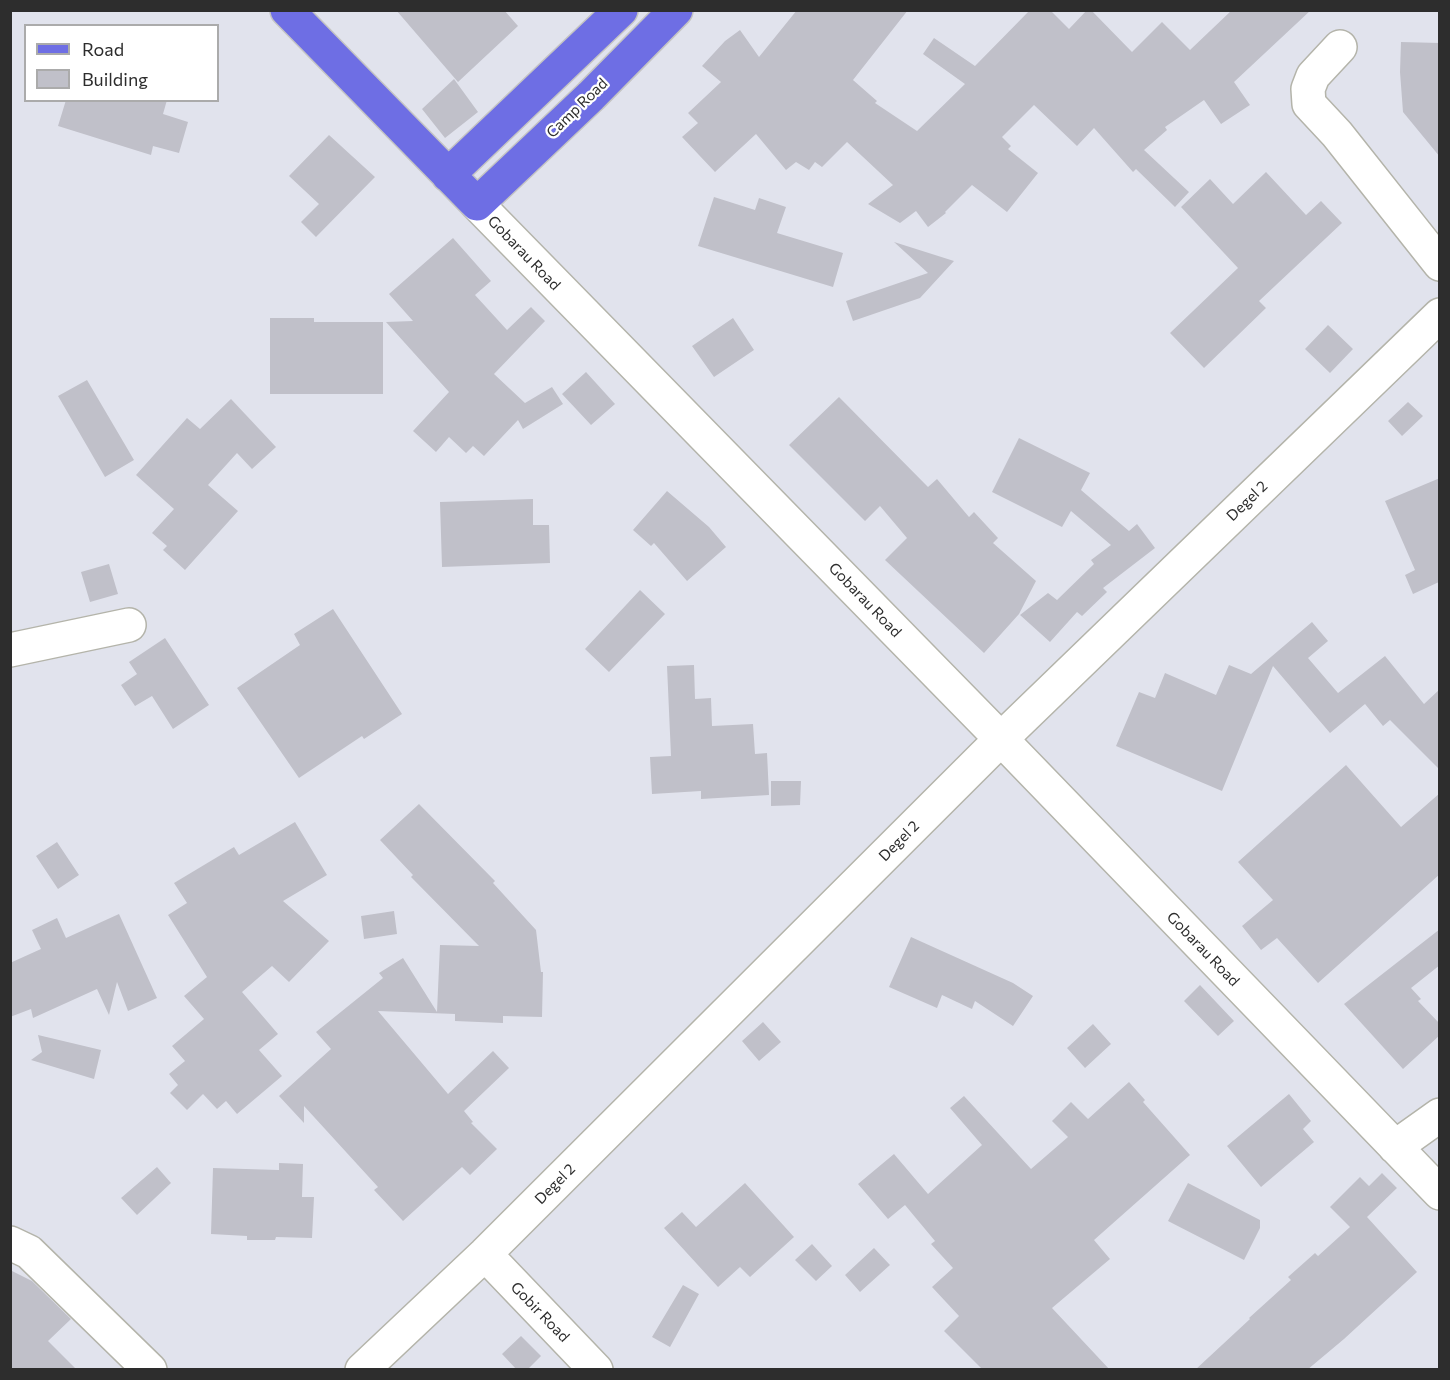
<!DOCTYPE html>
<style>
body{margin:0}
#map{position:relative;width:1450px;height:1380px;overflow:hidden;background:#e1e3ed;font-family:Commissioner,sans-serif}
canvas{display:block}
.frame{position:absolute;inset:0;border:12px solid #2d2d2d;pointer-events:none}
.legend{position:absolute;left:24px;top:24px;width:195px;height:78px;box-sizing:border-box;background:#fff;border:2px solid #ababab;margin:0;padding:8px 10px;list-style:none;font-size:18px;color:#2d2d2d}
.legend li{display:flex;align-items:center;gap:12px;height:30px}
.legend b{width:30px;border:2px solid #ababab}
</style>
<div id="map">
<canvas width="1450" height="1380"></canvas>
<div class="frame"></div>
<ul class="legend">
<li><b style="height:8px;background:#6e6ee4"></b>Road</li>
<li><b style="height:16px;background:#c0c0c9"></b>Building</li>
</ul>
</div>
<script>
const context = document.querySelector('canvas').getContext('2d');
context.lineJoin = 'round';
function fillPath(path, color) {
  context.fillStyle = color;
  context.fill(path, 'evenodd');
}
function shape(rows) {
  const path = new Path2D();
  for (const r of rows) {
    path.moveTo(r[0], r[1]);
    for (let i = 2; i < r.length; i += 2) path.lineTo(r[i], r[i + 1]);
  }
  return path;
}
function strokePath(path, color, width, dash) {
  context.strokeStyle = color;
  context.lineWidth = width;
  context.lineCap = dash ? 'butt' : 'round';
  context.setLineDash(dash || []);
  context.stroke(path);
}
function write(font, color, halo, rows, align = 'center') {
  context.font = font + ' Commissioner,sans-serif';
  context.lineWidth = 4.5;
  context.setLineDash([]);
  context.textBaseline = 'middle';
  context.strokeStyle = halo;
  context.fillStyle = color;
  for (const [text, x, y, turn = 0] of rows) {
    context.save();
    context.translate(x, y);
    context.rotate((+turn || 0) * Math.PI / 180);
    context.textAlign = isNaN(turn) ? turn : align;
    if (halo) context.strokeText(text, 0, 0);
    context.fillText(text, 0, 0);
    context.restore();
  }
}
fillPath(shape([
 [396,10,504,10,518,26,458,82],
 [797,10,908,10,853,80,877,101,875,103,917,131,965,84,923,54,934,38,975,66,1030,10,1050,10,1069,29,1087,10,1091,10,1132,52,1162,22,1190,50,1232,10,1311,10,1234,82,1250,105,1221,124,1204,100,1165,127,1167,130,1144,150,1189,192,1175,207,1136,169,1133,172,1094,128,1077,146,1034,105,1002,137,1011,146,1008,149,1038,173,1007,212,972,185,945,212,946,213,928,227,916,211,900,223,868,204,893,185,847,142,822,167,815,162,809,170,796,162,786,170,756,134,715,172,682,137,698,123,688,113,721,82,702,66,725,41,740,30,759,57],
 [1401,42,1440,43,1440,157,1403,112,1400,72],
 [454,79,478,112,445,138,422,109],
 [66,100,167,100,163,114,188,122,179,153,153,146,151,155,58,126],
 [329,135,375,177,316,237,301,222,319,204,289,176],
 [1266,172,1306,215,1321,201,1342,223,1259,301,1266,308,1204,368,1170,333,1238,268,1181,207,1210,179,1233,204],
 [714,197,755,210,759,198,786,207,777,233,843,253,833,287,698,246],
 [453,238,491,281,475,295,507,330,531,307,545,321,494,374,525,403,552,387,563,404,523,429,518,420,484,456,473,446,466,453,449,437,436,452,413,431,449,392,386,322,413,321,389,294],
 [894,242,954,261,920,298,853,321,846,301,928,273],
 [270,318,314,318,314,322,383,322,383,394,270,394],
 [733,318,754,350,714,377,692,346],
 [1328,325,1353,349,1330,373,1305,349],
 [586,372,615,404,591,425,562,394],
 [87,380,134,460,105,477,58,396],
 [839,397,928,487,937,479,969,517,974,512,998,538,993,543,1036,581,1019,614,984,653,885,560,907,538,880,506,865,521,789,445],
 [231,399,276,447,252,469,237,453,208,485,238,511,185,570,163,550,167,546,152,533,174,509,136,475,187,418,200,429],
 [1408,402,1423,416,1402,436,1388,421],
 [1019,438,1090,473,1081,490,1129,531,1137,524,1155,548,1103,588,1107,592,1082,616,1077,612,1050,642,1020,615,1048,593,1057,600,1094,564,1091,560,1111,545,1071,511,1062,527,992,492],
 [1440,478,1439,582,1413,594,1405,575,1415,570,1385,501],
 [667,491,709,527,726,547,687,581,654,543,651,546,633,530],
 [533,499,533,525,549,525,550,563,442,567,440,502],
 [109,564,118,594,90,602,81,572],
 [640,590,665,614,609,672,585,649],
 [333,609,402,714,364,739,362,736,299,778,237,688,300,645,294,634],
 [1312,622,1328,641,1308,658,1338,693,1385,656,1424,704,1440,689,1440,770,1390,720,1383,726,1365,704,1330,733,1273,666,1222,791,1116,746,1139,692,1155,698,1165,673,1216,695,1229,665,1251,674],
 [165,638,209,705,173,729,152,696,135,706,121,685,137,674,129,662],
 [694,665,695,699,711,698,712,726,753,724,755,754,767,753,769,795,701,799,701,791,652,794,650,757,671,756,667,666],
 [1346,765,1401,827,1440,793,1440,874,1318,983,1277,938,1261,950,1242,926,1273,900,1238,862],
 [771,781,801,781,800,805,771,806],
 [419,804,495,881,493,883,536,930,541,972,543,972,542,1017,503,1016,503,1023,455,1021,455,1014,378,1011,448,1094,493,1051,509,1068,464,1111,473,1122,471,1123,497,1149,470,1175,462,1167,403,1221,374,1190,378,1187,304,1106,304,1123,279,1096,331,1049,316,1032,383,978,379,973,403,958,437,1012,440,945,479,946,411,877,413,875,380,840],
 [295,822,327,875,283,901,329,941,289,982,272,966,242,992,278,1034,259,1050,282,1076,237,1114,226,1101,217,1109,203,1094,187,1110,170,1093,178,1085,169,1074,185,1061,172,1046,204,1019,184,996,207,977,168,915,187,903,174,883,234,847,239,855],
 [57,842,79,875,58,889,36,856],
 [394,911,397,934,364,939,361,916],
 [119,914,157,998,128,1011,117,982,109,1015,97,989,33,1018,31,1009,10,1017,10,963,41,949,32,930,57,918,66,938],
 [1440,929,1440,965,1411,988,1421,999,1418,1001,1440,1024,1440,1035,1403,1069,1344,1004],
 [911,937,1013,983,1033,996,1013,1026,975,1001,972,1009,942,995,937,1008,889,987],
 [1200,985,1234,1021,1218,1036,1184,1001],
 [763,1022,781,1042,759,1061,742,1041],
 [1093,1024,1111,1044,1085,1068,1067,1048],
 [38,1035,101,1050,94,1079,31,1060,42,1052],
 [1129,1082,1145,1100,1143,1102,1190,1155,1094,1240,1110,1259,1052,1308,1110,1370,983,1370,944,1331,959,1316,932,1287,953,1268,931,1244,935,1241,905,1205,888,1219,858,1184,894,1154,928,1194,982,1145,950,1108,964,1096,1031,1169,1068,1137,1052,1121,1071,1102,1088,1119],
 [1289,1094,1311,1121,1303,1129,1314,1142,1261,1187,1227,1146],
 [279,1163,303,1164,302,1197,314,1197,312,1238,276,1237,275,1240,247,1240,247,1236,211,1234,213,1168,279,1170],
 [157,1167,171,1183,137,1215,121,1198],
 [1382,1173,1397,1188,1367,1217,1417,1272,1344,1339,1307,1370,1195,1370,1250,1319,1249,1318,1291,1280,1288,1277,1315,1253,1318,1256,1350,1227,1330,1207,1360,1177,1369,1186],
 [745,1183,794,1237,750,1277,740,1267,718,1287,664,1228,682,1212,696,1227],
 [1188,1183,1260,1220,1260,1228,1244,1260,1168,1221],
 [812,1244,832,1266,816,1281,795,1260],
 [874,1248,890,1265,860,1292,845,1275],
 [10,1270,32,1281,71,1319,48,1341,77,1370,10,1370],
 [683,1285,699,1294,670,1347,652,1337],
 [521,1336,541,1356,527,1370,517,1370,502,1354]
]), '#c0c0c9');
const minor = shape([
 [1340,47,1313,76,1308,89,1309,104,1337,134,1440,264],
 [477,204,1001,739,1440,1193],
 [10,650,129,625],
 [1395,1147,1440,1115],
 [10,1243,29,1252,150,1370],
 [485,1254,596,1370],
 [362,1370,485,1254,1001,739,1440,315]
]);
const major = shape([
 [287,10,477,204,591,96,676,10],
 [448,175,621,10]
]);
strokePath(minor, '#b4b4aa', 36);
strokePath(major, '#c4c4c4', 36);
strokePath(minor, '#fff', 33);
strokePath(major, '#6e6ee4', 33);
write('15px', '#2d2d2d', '#fff', [
 ["Camp Road",577,108,-44],
 ["Gobarau Road",524,253,46],
 ["Degel 2",1247,501,-44],
 ["Gobarau Road",865,600,46],
 ["Degel 2",899,841,-45],
 ["Gobarau Road",1203,949,46],
 ["Degel 2",555,1184,-45],
 ["Gobir Road",540,1312,46]
]);
</script>
